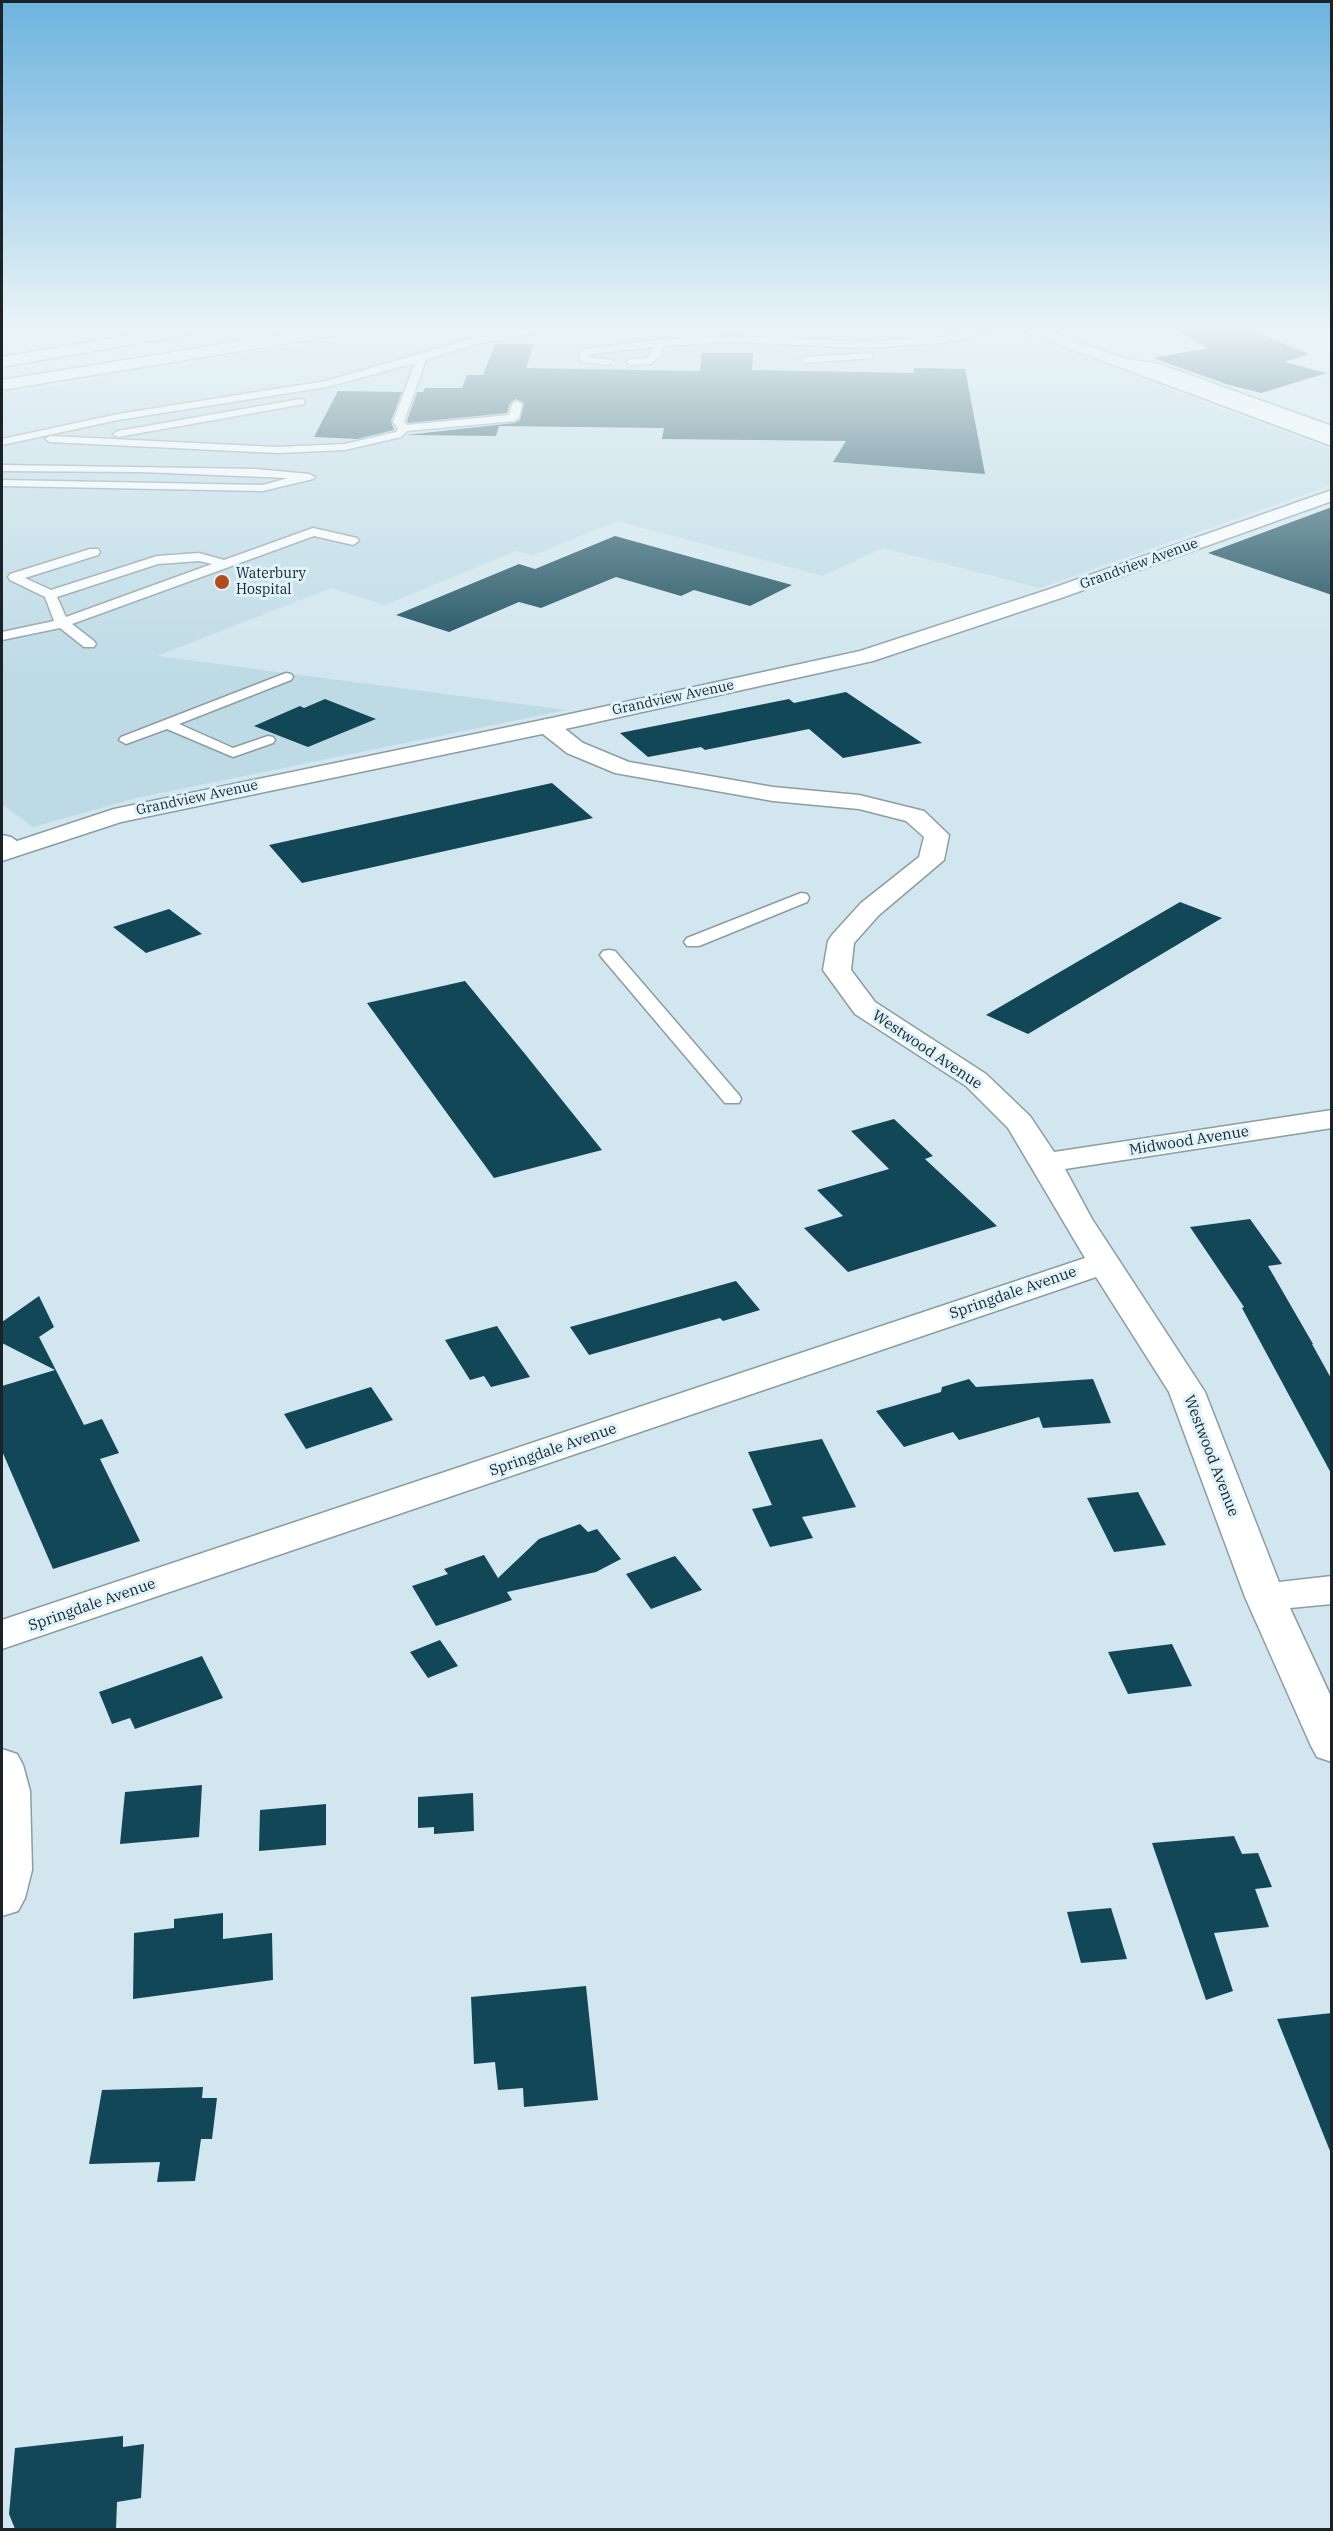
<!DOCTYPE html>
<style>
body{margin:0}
#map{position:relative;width:1333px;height:2531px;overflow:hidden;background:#d1e6ee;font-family:"IBM Plex Serif",serif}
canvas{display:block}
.frame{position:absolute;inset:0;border:3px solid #1b2326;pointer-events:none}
</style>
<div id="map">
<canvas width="1333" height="2531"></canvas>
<div class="frame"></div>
</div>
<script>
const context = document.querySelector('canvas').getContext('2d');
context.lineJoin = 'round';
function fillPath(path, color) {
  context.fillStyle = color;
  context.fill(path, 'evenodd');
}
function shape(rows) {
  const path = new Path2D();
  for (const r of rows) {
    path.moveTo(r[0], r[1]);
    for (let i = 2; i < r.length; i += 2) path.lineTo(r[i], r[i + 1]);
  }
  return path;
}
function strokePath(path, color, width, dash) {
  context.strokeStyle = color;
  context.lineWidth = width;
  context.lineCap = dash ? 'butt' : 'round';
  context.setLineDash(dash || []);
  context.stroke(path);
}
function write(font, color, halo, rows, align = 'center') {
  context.font = font + ' "IBM Plex Serif",serif';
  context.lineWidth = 6;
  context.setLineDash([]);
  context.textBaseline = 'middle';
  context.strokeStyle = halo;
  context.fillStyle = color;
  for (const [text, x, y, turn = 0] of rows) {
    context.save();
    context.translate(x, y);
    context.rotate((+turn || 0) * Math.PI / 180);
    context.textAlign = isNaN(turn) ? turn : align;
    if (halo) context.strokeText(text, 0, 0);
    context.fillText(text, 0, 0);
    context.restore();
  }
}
fillPath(shape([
 [394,329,1006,329,1331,449,1331,485,1040,588,883,548,823,576,617,521,532,556,516,551,385,605,331,588,157,656,566,710,136,798,33,827,2,804,2,394]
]), '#bddae5');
fillPath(shape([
 [1175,329,1249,329,1309,354,1284,362,1327,373,1261,393,1226,384,1153,358,1208,348],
 [495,344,534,344,526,368,700,371,702,353,753,353,752,370,914,373,914,368,965,369,985,474,833,462,846,441,662,439,664,428,499,426,496,436,406,435,514,423,520,420,524,403,516,399,510,403,507,413,408,423,407,421,417,392,423,392,425,388,462,388,467,375,483,375],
 [338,391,402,392,391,421,394,430,357,439,314,437],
 [1332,507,1332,595,1208,553],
 [615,536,792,585,750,606,694,590,681,596,616,577,541,608,519,602,449,632,396,615,519,564,535,569],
 [846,692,922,743,843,758,809,729,705,750,701,747,648,757,620,733,789,699,794,703],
 [325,699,376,719,308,747,254,726,300,706,304,708],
 [552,783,593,818,302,883,269,845],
 [1180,902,1222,918,1028,1034,986,1015],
 [169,909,202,934,146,953,113,927],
 [465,981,525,1054,602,1150,494,1178,367,1003],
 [894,1119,933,1156,925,1159,997,1226,848,1272,804,1228,843,1216,817,1190,889,1169,851,1131],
 [1250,1219,1282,1264,1268,1266,1313,1344,1312,1344,1332,1380,1332,1475,1242,1308,1244,1307,1190,1227],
 [736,1281,760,1310,723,1321,720,1318,589,1355,570,1327],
 [39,1296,54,1327,39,1337,84,1425,102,1419,119,1453,100,1459,140,1541,53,1569,2,1451,2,1386,55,1370,2,1343,2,1322],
 [497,1326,530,1377,491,1387,484,1376,470,1380,445,1340],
 [969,1379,976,1387,1093,1379,1111,1423,1043,1428,1039,1417,959,1440,953,1432,904,1447,876,1411,941,1392,942,1387],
 [371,1387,393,1420,306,1449,284,1414],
 [822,1439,856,1507,802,1517,813,1538,770,1547,752,1509,772,1505,748,1452],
 [1138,1492,1166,1545,1114,1552,1087,1498],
 [580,1524,588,1532,597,1529,621,1559,596,1572,507,1592,512,1600,436,1626,412,1586,448,1574,444,1569,484,1555,498,1578,539,1539],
 [675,1556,702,1590,651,1609,626,1574],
 [440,1640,458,1666,428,1678,410,1652],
 [1172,1644,1192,1686,1128,1694,1108,1652],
 [202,1656,223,1698,135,1729,130,1718,112,1724,99,1692],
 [202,1785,199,1837,120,1844,125,1792],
 [473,1793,474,1831,434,1834,434,1827,418,1828,418,1797],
 [326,1804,326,1845,259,1851,260,1810],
 [1234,1836,1242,1854,1258,1853,1272,1887,1255,1889,1269,1927,1214,1933,1233,1991,1206,2000,1152,1843],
 [1111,1908,1127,1959,1081,1963,1067,1912],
 [223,1913,223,1939,272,1933,273,1980,133,1999,134,1933,174,1928,174,1919],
 [586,1986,598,2100,524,2107,523,2088,498,2090,495,2062,474,2064,471,1997],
 [1332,2013,1332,2151,1330,2151,1277,2019],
 [203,2087,202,2098,217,2098,212,2139,201,2139,195,2181,157,2182,160,2162,89,2164,102,2090],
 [123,2436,123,2447,144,2444,141,2498,117,2502,116,2529,15,2529,9,2514,15,2448]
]), '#124757');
const lane = shape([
 [525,329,546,329,541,332,472,345,426,360,404,421,407,425,509,415,512,404,517,401,522,404,519,418,514,421,407,431,401,437,345,450,277,453,50,442,45,439,50,436,277,447,345,444,396,432,398,428,393,422,415,363,327,387,118,420,2,445,2,439,118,414,326,381,467,340,525,329],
 [984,329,1005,329,941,343,865,348,730,342,663,346,662,354,651,364,631,365,626,362,631,359,648,358,653,347,590,354,589,357,612,360,613,362,608,365,584,362,579,359,580,352,585,349,659,340,730,336,865,342,941,337,984,329],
 [868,353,872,354,872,358,805,363,800,360,805,357,868,353],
 [300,399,304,400,304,404,118,437,113,434,118,431,300,399],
 [2,465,256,469,309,474,315,477,313,479,263,491,2,486,2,480,263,485,288,478,142,472,2,471,2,465],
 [313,528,357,538,359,541,353,545,314,536,72,624,94,641,96,644,94,647,84,647,60,628,2,640,2,632,54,621,45,597,10,580,8,577,10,574,90,549,98,549,100,552,98,555,25,578,51,590,157,556,199,553,224,560,313,528],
 [199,561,212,564,66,617,57,597,158,564,199,561],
 [286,673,291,674,293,677,291,680,179,724,233,748,268,736,273,737,275,740,273,743,233,757,167,729,126,744,119,740,121,737,286,673],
 [801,893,807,894,809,898,807,902,699,946,687,946,684,942,687,938,801,893],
 [609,950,615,951,739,1095,741,1099,739,1103,725,1103,603,959,600,955,603,951,609,950]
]);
const street = shape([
 [1122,358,1159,364,1332,426,1332,437,1150,371,1116,366,1114,363,1116,360,1122,358],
 [547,719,555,721,583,743,629,762,773,787,859,795,924,811,949,835,944,860,879,915,854,943,851,970,875,1002,986,1074,1030,1116,1054,1152,1332,1110,1332,1128,1065,1169,1092,1219,1205,1392,1279,1582,1332,1576,1332,1604,1290,1608,1332,1699,1332,1762,1317,1757,1311,1746,1245,1597,1169,1392,1096,1277,2,1649,2,1620,1085,1258,1008,1128,966,1086,855,1014,823,970,828,941,832,935,861,903,919,857,924,837,906,821,859,809,773,801,615,773,567,753,539,731,536,726,539,721,547,719],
 [2,835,11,837,21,844,25,849,21,854,12,857,2,853,2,835],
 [2,1749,17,1754,23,1765,30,1791,32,1870,25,1898,18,1911,2,1916,2,1749]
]);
const secondary = shape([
 [316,329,352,329,344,334,2,390,2,380,316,329],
 [1022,329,1044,329,1332,435,1332,446,1025,332,1022,329],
 [1332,490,1332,501,1061,598,873,661,547,733,121,822,2,861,2,846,114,809,547,719,860,651,1047,590,1332,490]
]);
const highway = shape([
 [164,329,198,329,190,334,2,367,2,357,164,329]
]);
strokePath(lane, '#8a9da5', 3);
strokePath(street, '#8a9da5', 3);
strokePath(secondary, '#8a9da5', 3);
strokePath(highway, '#8a9da5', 3);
fillPath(lane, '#fff');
fillPath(street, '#fff');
fillPath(secondary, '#fff');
fillPath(highway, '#fff');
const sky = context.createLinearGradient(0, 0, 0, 683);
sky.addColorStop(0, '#6db3df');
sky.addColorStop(0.48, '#eaf4f7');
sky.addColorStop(1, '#eaf4f700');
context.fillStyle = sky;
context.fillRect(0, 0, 1333, 683);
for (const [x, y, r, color] of [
 [222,582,8,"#b14c1c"]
]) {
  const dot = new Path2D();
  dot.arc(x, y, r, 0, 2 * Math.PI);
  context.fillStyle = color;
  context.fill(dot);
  strokePath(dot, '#def3fb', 2);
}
write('14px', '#1b2326', '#def3fb', [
 ["Grandview Avenue",1139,564,-20],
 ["Grandview Avenue",673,698,-12],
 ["Grandview Avenue",197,798,-12]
]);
write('14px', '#1b2326', '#def3fb', [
 ["Waterbury",236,574],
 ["Hospital",236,590]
], 'left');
write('15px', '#1b2326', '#def3fb', [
 ["Westwood Avenue",927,1050,34],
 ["Midwood Avenue",1189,1141,-9],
 ["Springdale Avenue",1013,1293,-19],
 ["Springdale Avenue",553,1450,-19],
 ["Westwood Avenue",1211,1456,69],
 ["Springdale Avenue",92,1605,-19]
]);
</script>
